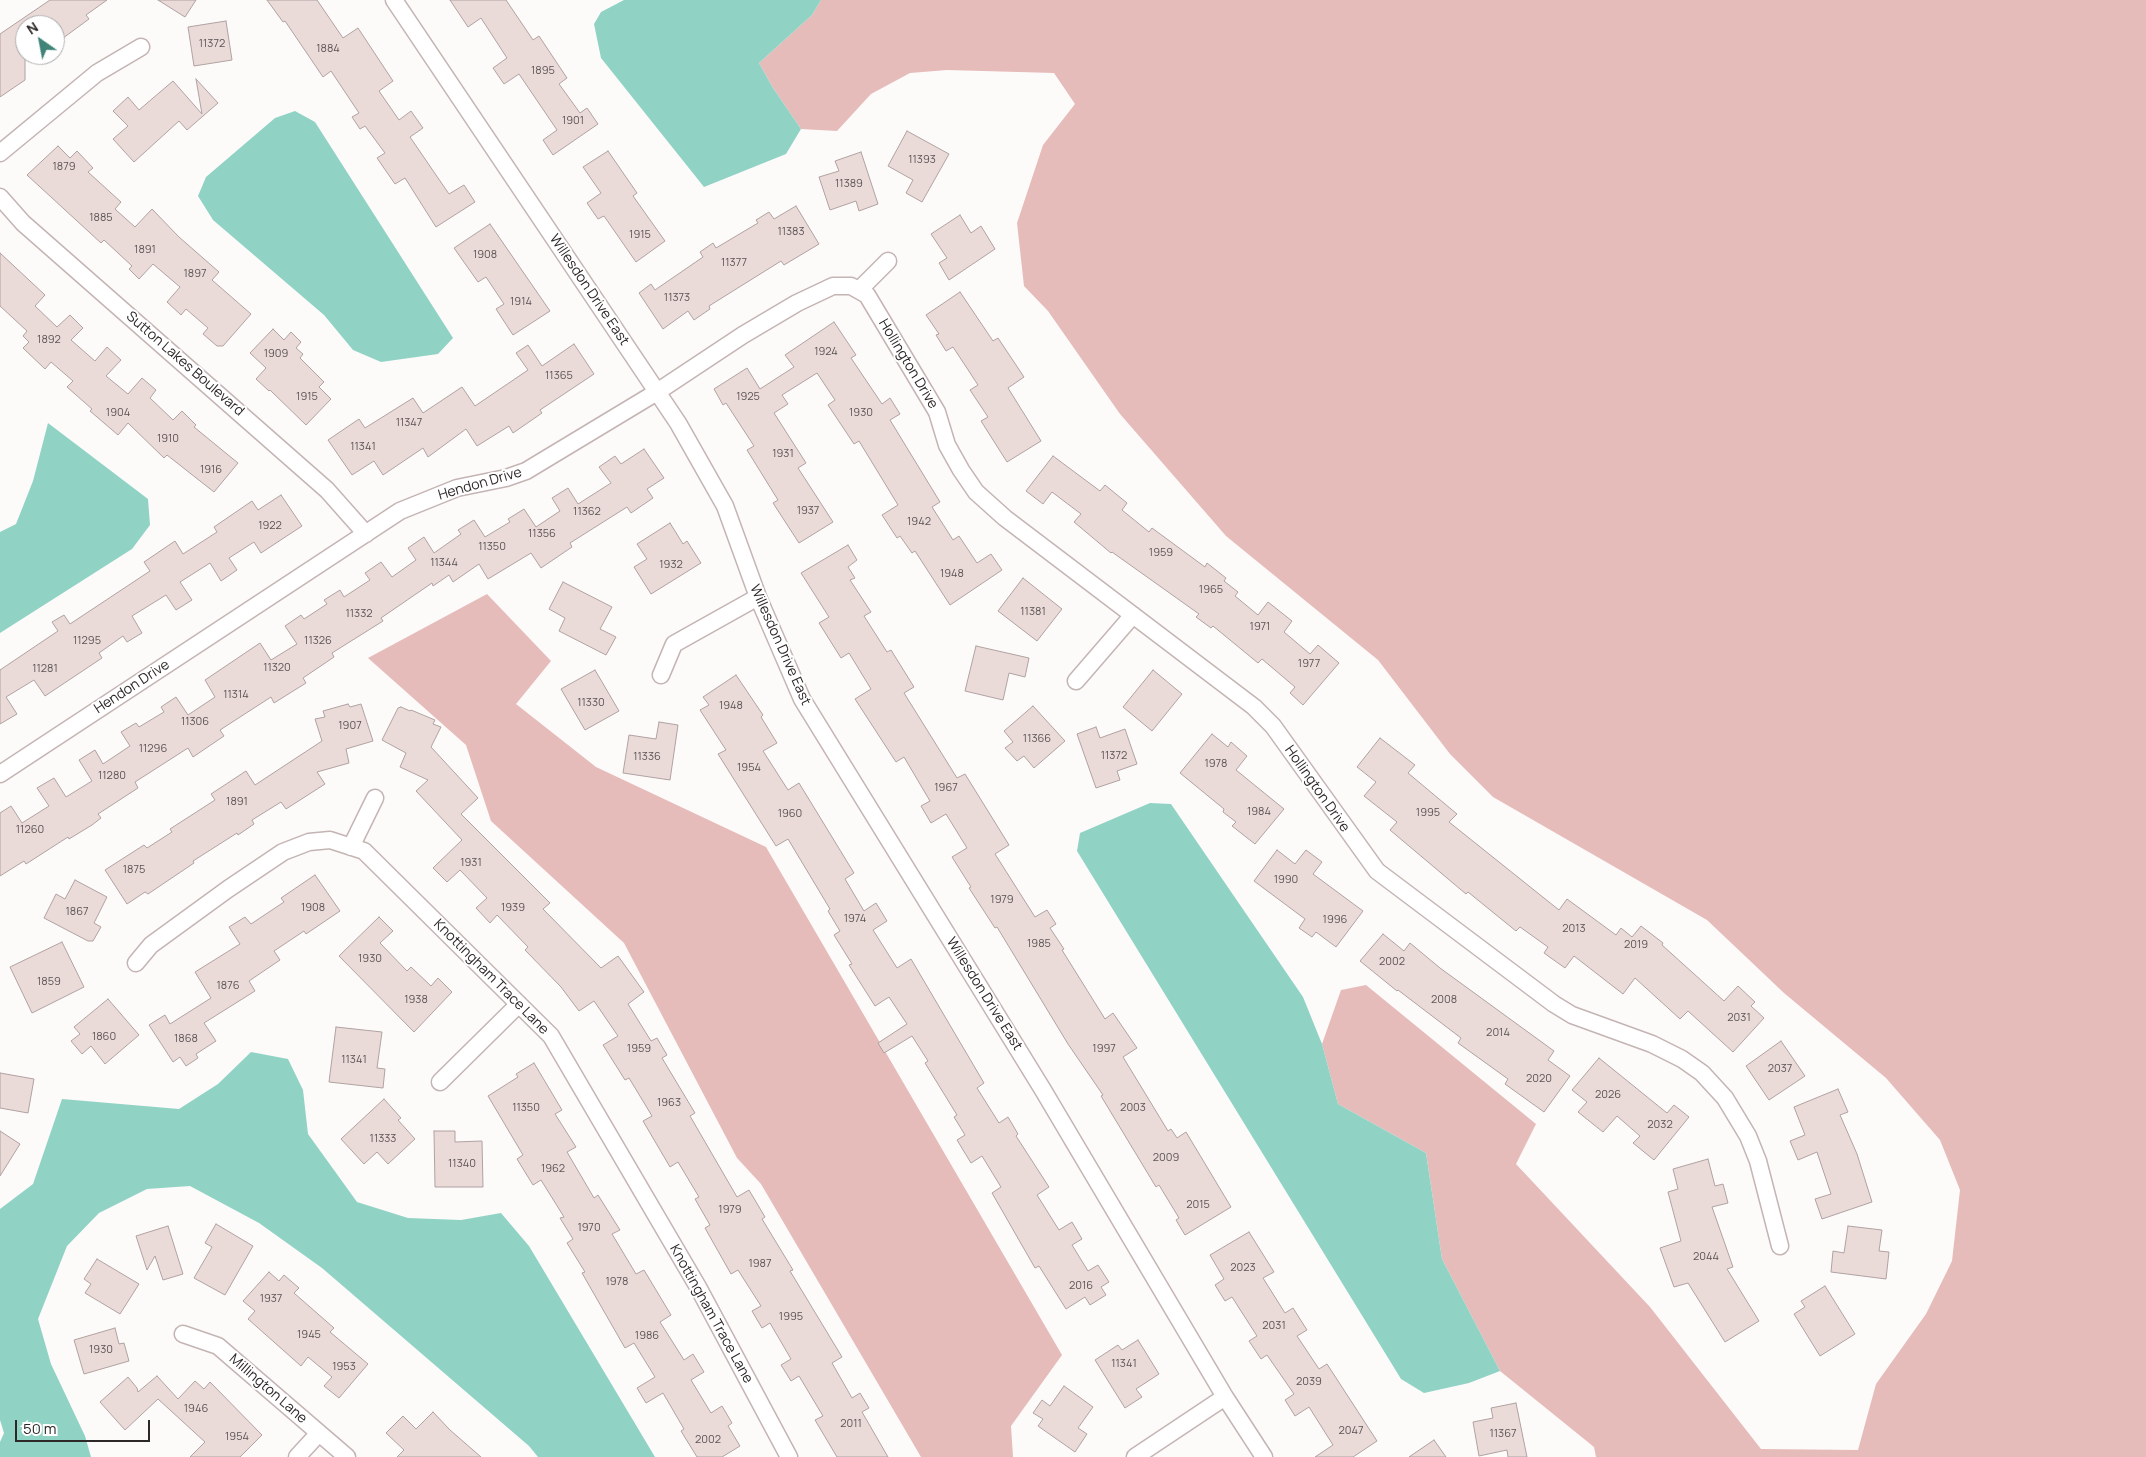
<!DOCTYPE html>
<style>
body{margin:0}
#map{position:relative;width:2146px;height:1457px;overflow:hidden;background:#fdfafa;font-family:Manrope,sans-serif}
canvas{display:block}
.north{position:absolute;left:15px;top:15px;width:50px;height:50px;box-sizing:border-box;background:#fff;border:1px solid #aba9a9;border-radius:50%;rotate:327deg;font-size:14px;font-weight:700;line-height:20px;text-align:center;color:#2d2727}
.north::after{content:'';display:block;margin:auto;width:18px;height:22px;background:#408377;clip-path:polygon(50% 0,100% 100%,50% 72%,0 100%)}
.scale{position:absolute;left:15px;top:1420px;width:135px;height:22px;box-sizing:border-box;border:2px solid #2d2727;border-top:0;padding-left:6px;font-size:15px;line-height:18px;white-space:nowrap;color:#2d2727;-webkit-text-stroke:4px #fff;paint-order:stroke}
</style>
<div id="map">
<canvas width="2146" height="1457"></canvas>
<div class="north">N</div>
<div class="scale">50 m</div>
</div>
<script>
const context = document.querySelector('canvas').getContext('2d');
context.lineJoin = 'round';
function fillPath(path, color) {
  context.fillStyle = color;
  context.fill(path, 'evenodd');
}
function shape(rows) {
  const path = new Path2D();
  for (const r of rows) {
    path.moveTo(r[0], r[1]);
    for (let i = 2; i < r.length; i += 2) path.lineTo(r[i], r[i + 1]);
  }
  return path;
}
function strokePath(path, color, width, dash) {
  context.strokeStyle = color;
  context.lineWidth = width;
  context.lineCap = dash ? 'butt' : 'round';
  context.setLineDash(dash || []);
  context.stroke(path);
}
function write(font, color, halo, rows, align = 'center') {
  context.font = font + ' Manrope,sans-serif';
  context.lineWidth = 4;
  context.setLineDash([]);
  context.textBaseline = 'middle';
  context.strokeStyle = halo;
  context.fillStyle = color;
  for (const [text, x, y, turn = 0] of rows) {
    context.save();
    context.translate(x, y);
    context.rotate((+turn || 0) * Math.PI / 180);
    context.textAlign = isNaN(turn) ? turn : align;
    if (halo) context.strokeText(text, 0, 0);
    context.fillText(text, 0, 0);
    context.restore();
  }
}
fillPath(shape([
 [821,0,2146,0,2146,1457,1596,1457,1594,1447,1500,1371,1442,1259,1426,1153,1338,1104,1322,1044,1341,990,1366,985,1536,1124,1516,1164,1650,1307,1761,1449,1858,1450,1876,1384,1926,1314,1952,1261,1960,1190,1940,1140,1886,1078,1784,993,1707,920,1493,797,1450,754,1378,660,1226,536,1120,414,1048,311,1024,286,1017,223,1043,145,1075,104,1054,73,947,70,910,73,871,94,837,131,801,129,773,88,759,63,812,15],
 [487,594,551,661,516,704,596,767,766,847,1062,1355,1011,1426,1013,1457,921,1457,761,1184,737,1158,624,943,491,821,466,745,368,658]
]), '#e5bcb9');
fillPath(shape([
 [624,0,821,0,812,15,759,63,773,88,801,129,786,154,704,187,601,58,594,24,601,12],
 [295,111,315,122,453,338,438,354,381,362,353,350,324,315,213,220,198,196,206,177,275,118],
 [48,423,148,499,150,525,132,549,0,633,0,532,16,524,33,481],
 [1150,803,1171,804,1303,997,1322,1044,1338,1104,1426,1153,1442,1259,1500,1371,1469,1383,1424,1393,1401,1379,1077,851,1080,833],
 [251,1052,288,1059,303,1090,308,1134,357,1202,408,1218,461,1220,501,1213,529,1246,655,1457,538,1457,529,1446,322,1268,259,1223,190,1186,147,1189,99,1213,67,1246,38,1319,51,1364,85,1436,91,1457,0,1457,0,1442,4,1433,0,1420,0,1209,33,1184,62,1099,179,1109,218,1084]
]), '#90d3c5');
const building = shape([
 [50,0,107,0,86,15,89,19,55,44,55,25,25,25,25,80,0,97,0,34,50,0],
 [158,0,196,0,185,17,158,0],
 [267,0,317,0,343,38,358,28,393,81,379,91,399,120,411,111,423,128,410,137,449,194,464,185,475,202,436,227,405,178,395,184,377,158,385,153,365,126,360,129,352,117,359,113,331,71,323,77,285,21,283,22,267,0],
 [450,0,506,0,533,40,539,36,567,78,559,84,580,113,587,108,598,124,553,155,543,140,557,130,519,74,504,84,493,68,507,58,481,18,468,27,450,0],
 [226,21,232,60,194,66,188,27,226,21],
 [196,79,218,103,187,130,179,121,134,162,113,139,128,126,113,111,128,97,139,110,173,81,202,114,196,79],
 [907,131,949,154,922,202,906,193,913,180,888,166,907,131],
 [58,146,70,158,77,151,93,168,88,172,121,202,115,209,135,227,152,209,179,237,219,272,212,280,251,314,223,346,217,346,203,334,208,328,186,309,181,315,167,302,180,287,153,264,139,279,129,269,132,266,104,240,101,243,27,175,58,146],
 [608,151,637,193,633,196,665,241,636,262,604,216,598,219,587,203,601,193,583,167,608,151],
 [861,152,878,204,859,211,856,201,830,210,819,177,839,171,835,161,861,152],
 [796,206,819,244,784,265,781,261,709,306,710,309,694,320,688,311,663,329,639,293,651,284,655,290,703,257,700,252,713,243,716,248,758,223,756,220,769,212,774,219,796,206],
 [960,215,971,233,981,226,995,249,949,280,939,263,947,258,931,234,960,215],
 [490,224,550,311,513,335,496,309,504,304,486,277,478,282,454,248,490,224],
 [0,253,45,295,35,306,57,327,70,315,83,328,71,340,95,361,107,347,121,360,106,376,128,394,142,378,156,390,150,398,173,420,182,411,196,425,194,427,238,463,214,492,167,455,164,458,128,423,118,435,90,411,92,409,67,387,73,381,51,362,45,369,23,348,29,342,23,336,27,331,0,306,0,253],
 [960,292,993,341,998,338,1024,377,1008,388,1041,441,1007,462,981,421,988,417,970,390,978,385,953,347,946,351,936,335,939,334,926,315,960,292],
 [834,322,856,355,851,358,882,404,890,398,900,414,890,420,940,502,932,507,953,540,959,536,977,563,991,554,1002,570,950,605,915,551,912,553,900,536,897,538,882,515,898,505,859,441,854,444,828,405,835,400,817,373,782,395,788,404,774,413,806,463,798,468,833,522,799,543,773,503,778,500,747,450,754,446,726,403,723,405,714,389,747,368,760,389,794,367,785,355,834,322],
 [273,329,284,340,291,332,301,342,296,348,303,354,300,358,324,382,319,387,331,399,306,425,270,390,269,391,256,379,266,368,250,353,273,329],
 [574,344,594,374,540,410,542,413,513,433,509,426,477,446,466,429,428,457,423,448,383,475,374,461,352,475,328,440,359,419,365,428,413,398,423,413,462,387,475,406,528,370,516,353,528,345,542,366,574,344],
 [644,449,664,478,647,489,653,498,631,513,627,507,570,543,572,547,541,568,531,553,488,579,479,564,453,582,449,575,433,586,432,583,381,618,383,621,332,653,334,657,303,678,306,683,274,703,271,697,220,730,224,736,193,757,188,748,135,782,138,788,98,814,101,818,92,825,69,839,68,837,26,864,24,861,0,876,0,813,11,806,22,823,49,806,37,788,54,778,66,797,92,781,79,760,95,750,103,764,130,746,121,732,136,723,139,727,164,712,161,707,176,697,188,715,215,697,205,680,260,643,271,660,297,644,285,626,301,615,304,619,327,604,324,600,340,590,344,597,370,580,365,573,381,562,392,577,416,560,408,548,424,537,434,553,461,534,458,530,474,520,485,537,510,522,508,519,524,509,536,527,560,511,552,498,568,488,578,504,611,483,599,467,615,456,621,464,644,449],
 [1053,456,1100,491,1105,485,1127,503,1122,510,1149,532,1152,528,1205,567,1207,563,1226,578,1224,581,1238,592,1235,596,1258,615,1268,602,1292,621,1284,632,1310,654,1318,645,1339,663,1303,705,1290,693,1295,687,1262,659,1258,663,1213,626,1211,628,1196,617,1199,614,1112,552,1111,553,1074,522,1081,514,1052,492,1043,504,1026,491,1053,456],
 [281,495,302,526,261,553,254,542,229,558,237,570,221,581,210,563,180,582,192,600,176,610,166,595,132,616,142,633,127,642,123,636,99,653,102,658,45,696,34,680,6,697,17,714,0,724,0,670,58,631,52,622,64,615,70,624,150,571,144,562,175,541,183,554,217,532,214,527,252,501,258,510,281,495],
 [670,523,683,544,687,541,701,563,651,594,634,567,647,559,637,544,670,523],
 [848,545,857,560,848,567,855,578,850,580,871,612,864,616,887,652,891,650,914,687,904,693,957,778,965,774,1009,845,995,854,1035,917,1047,910,1056,924,1050,928,1064,949,1062,950,1105,1019,1113,1013,1137,1048,1123,1057,1168,1131,1171,1129,1177,1138,1186,1132,1231,1207,1185,1235,1176,1220,1179,1218,1159,1185,1156,1187,1101,1096,1103,1095,1068,1044,997,927,995,928,969,888,971,887,952,857,967,848,946,814,931,823,921,806,930,801,904,757,896,762,855,699,871,689,849,653,841,658,819,623,829,617,801,573,848,545],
 [1023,578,1062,609,1037,641,998,611,1023,578],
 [563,582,612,607,600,629,616,637,606,655,559,631,565,618,549,609,563,582],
 [976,646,1029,658,1025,677,1009,673,1003,700,965,691,976,646],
 [595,670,619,711,585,730,561,689,595,670],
 [1153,670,1182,694,1152,731,1123,707,1153,670],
 [736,675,763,715,761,717,777,743,763,751,788,790,799,783,854,873,845,879,864,911,876,903,887,921,873,930,897,968,911,959,984,1083,977,1088,999,1123,1008,1117,1018,1134,1016,1136,1049,1187,1037,1195,1059,1230,1072,1222,1082,1239,1072,1245,1088,1271,1098,1265,1109,1282,1101,1287,1106,1295,1090,1305,1085,1297,1066,1309,1039,1266,1035,1268,992,1193,1001,1187,982,1156,971,1163,957,1140,965,1135,954,1117,957,1115,925,1063,928,1061,912,1036,884,1053,878,1043,907,1024,889,997,875,1006,849,965,852,964,834,935,840,931,828,911,830,909,788,839,776,846,718,754,726,750,700,710,709,705,703,697,736,675],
 [348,704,350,707,361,704,373,741,346,749,349,763,317,772,325,784,286,809,281,802,252,820,254,824,238,835,237,833,193,861,194,863,148,894,145,892,127,904,105,870,144,845,147,848,172,832,170,829,215,800,211,794,246,771,255,785,322,741,315,719,325,717,323,711,348,704],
 [1033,706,1065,741,1034,768,1024,756,1017,761,1005,748,1013,742,1004,731,1033,706],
 [401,707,410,711,411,710,435,720,433,724,441,727,431,747,478,798,461,814,550,903,543,909,601,968,618,956,644,992,628,1004,651,1041,657,1038,667,1055,662,1058,695,1113,690,1116,737,1197,749,1190,765,1217,762,1219,793,1270,790,1271,842,1357,832,1363,852,1398,860,1393,869,1408,862,1412,888,1457,837,1457,815,1420,823,1416,799,1376,791,1381,781,1365,791,1359,770,1323,762,1328,752,1311,761,1306,738,1270,731,1274,705,1228,710,1225,695,1199,699,1197,678,1162,670,1167,643,1121,652,1116,629,1078,625,1080,603,1045,618,1036,594,1001,579,1011,561,987,525,950,528,947,497,915,490,923,476,908,487,898,460,870,447,882,433,868,462,840,416,791,428,780,400,767,406,753,382,740,398,708,401,707],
 [659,722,678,725,670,780,623,773,629,735,656,739,659,722],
 [1096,727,1100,738,1125,729,1137,764,1117,771,1120,780,1096,788,1077,734,1096,727],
 [1212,734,1228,747,1231,742,1247,756,1236,770,1284,809,1255,844,1232,826,1236,822,1223,812,1224,809,1180,773,1212,734],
 [1380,738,1415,765,1408,773,1457,814,1449,822,1559,910,1567,899,1616,935,1621,928,1632,937,1641,926,1663,943,1662,945,1724,1001,1738,986,1755,1002,1751,1006,1764,1018,1733,1052,1688,1011,1680,1019,1635,978,1623,994,1574,956,1565,968,1544,953,1548,947,1520,927,1516,931,1468,892,1466,894,1390,830,1397,822,1364,796,1376,782,1357,767,1380,738],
 [1277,850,1295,864,1306,850,1322,862,1313,874,1363,911,1336,947,1316,932,1312,937,1299,928,1305,919,1254,881,1277,850],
 [315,875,340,911,306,934,304,931,274,951,280,960,249,981,255,991,204,1023,216,1041,196,1054,198,1058,186,1066,180,1057,173,1062,149,1025,165,1015,170,1024,211,998,195,972,240,944,229,927,245,917,251,924,284,902,281,898,315,875],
 [75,880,107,897,94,923,101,927,93,941,88,941,44,918,56,894,65,899,75,880],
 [379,917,393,931,380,943,407,971,411,967,431,986,438,978,452,992,414,1032,339,956,379,917],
 [1383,934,1404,951,1410,943,1440,968,1554,1051,1548,1060,1570,1076,1544,1112,1505,1084,1508,1079,1458,1043,1461,1038,1398,990,1397,991,1360,961,1383,934],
 [62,942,84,987,32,1013,10,967,62,942],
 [108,999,139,1035,105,1064,91,1046,82,1054,71,1041,80,1034,74,1027,108,999],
 [336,1027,382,1032,377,1068,385,1069,383,1088,329,1082,336,1027],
 [1781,1041,1805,1076,1769,1100,1746,1066,1781,1041],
 [1599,1058,1667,1113,1674,1105,1689,1117,1654,1160,1633,1143,1640,1136,1617,1116,1603,1132,1578,1112,1587,1102,1572,1090,1599,1058],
 [534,1063,562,1110,555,1114,576,1147,567,1152,594,1198,598,1195,620,1230,612,1234,636,1274,644,1270,671,1315,660,1322,684,1360,693,1354,704,1372,691,1380,711,1413,722,1406,732,1423,728,1426,740,1446,722,1457,697,1457,681,1431,684,1429,663,1393,646,1403,637,1388,655,1377,634,1343,625,1348,582,1273,585,1272,567,1243,573,1239,560,1218,564,1217,541,1180,533,1185,517,1159,523,1155,488,1096,518,1077,516,1074,534,1063],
 [0,1073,34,1079,28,1113,0,1108,0,1073],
 [1838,1089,1848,1112,1840,1115,1857,1154,1872,1202,1822,1219,1815,1199,1831,1194,1817,1152,1798,1160,1790,1141,1805,1135,1794,1107,1838,1089],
 [384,1099,401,1118,398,1120,415,1139,388,1164,377,1152,364,1164,341,1139,384,1099],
 [0,1131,20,1144,0,1176,0,1131],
 [434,1131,455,1131,455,1142,482,1141,483,1187,435,1187,434,1131],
 [1708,1159,1715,1186,1723,1184,1728,1203,1712,1207,1733,1267,1727,1269,1759,1321,1725,1342,1688,1283,1674,1287,1660,1248,1681,1241,1668,1192,1678,1189,1673,1169,1708,1159],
 [216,1224,253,1246,225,1295,194,1278,212,1247,205,1243,216,1224],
 [168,1226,183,1274,163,1280,155,1256,147,1270,136,1236,168,1226],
 [1848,1226,1882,1230,1879,1251,1889,1252,1886,1279,1831,1272,1833,1251,1844,1253,1848,1226],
 [1249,1232,1274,1272,1263,1278,1285,1313,1293,1308,1307,1330,1297,1336,1319,1369,1327,1364,1377,1441,1353,1457,1315,1457,1333,1445,1309,1407,1295,1416,1285,1400,1294,1394,1267,1355,1261,1359,1249,1341,1257,1336,1232,1297,1225,1301,1215,1285,1224,1279,1210,1255,1249,1232],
 [97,1259,139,1284,120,1314,85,1293,91,1284,84,1279,97,1259],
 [269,1272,279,1281,284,1275,299,1288,294,1293,334,1328,330,1332,368,1364,339,1398,324,1386,332,1377,308,1357,301,1366,248,1319,255,1311,243,1301,269,1272],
 [1825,1286,1855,1334,1820,1356,1794,1314,1805,1307,1801,1301,1825,1286],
 [115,1328,119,1344,124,1343,129,1361,84,1374,74,1340,115,1328],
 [1138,1340,1159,1374,1136,1389,1142,1397,1125,1408,1095,1360,1118,1345,1122,1350,1138,1340],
 [157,1376,178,1399,195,1381,204,1389,210,1382,262,1435,240,1457,190,1457,205,1442,158,1399,125,1430,100,1402,128,1377,137,1388,138,1392,157,1376],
 [1064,1386,1093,1407,1078,1428,1087,1434,1075,1452,1038,1426,1043,1419,1033,1413,1042,1400,1050,1406,1064,1386],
 [1516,1403,1527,1457,1508,1457,1507,1450,1479,1456,1473,1422,1493,1418,1491,1408,1516,1403],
 [433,1412,450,1430,481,1457,397,1457,404,1450,386,1433,403,1416,416,1429,433,1412],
 [1434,1440,1446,1457,1409,1457,1434,1440]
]);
fillPath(building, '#eadbd9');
strokePath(building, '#b0a2a1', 1);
const minor = shape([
 [394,0,678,423,725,506,758,597,802,699,1043,1090,1225,1397,1264,1457],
 [0,153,97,73,141,47],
 [0,197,23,223,327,490,366,534],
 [859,290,888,261],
 [661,675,674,644,758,597],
 [1076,681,1133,615],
 [0,774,400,511,457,488,506,478,526,471,657,392,743,335,797,303,833,286,851,286,867,295,937,412,947,445,961,470,976,492,1005,518,1254,707,1273,726,1377,871,1554,1004,1572,1015,1652,1044,1682,1059,1702,1073,1725,1098,1748,1136,1758,1161,1780,1246],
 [351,847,375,798],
 [136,963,151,945,228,889,283,852,309,842,330,840,364,851,551,1036,698,1287,789,1457],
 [440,1082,519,1004],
 [183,1334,218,1346,347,1457],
 [297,1457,319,1433],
 [1135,1457,1225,1397]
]);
strokePath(minor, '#c4b5b4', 19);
strokePath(minor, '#fff', 16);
write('11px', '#5c5454', null, [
 ["11372",212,44],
 ["1884",328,49],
 ["1895",543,71],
 ["1901",573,121],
 ["11393",922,160],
 ["1879",64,167],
 ["11389",849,184],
 ["1885",101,218],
 ["11383",791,232],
 ["1915",640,235],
 ["1891",145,250],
 ["1908",485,255],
 ["11377",734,263],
 ["1897",195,274],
 ["11373",677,298],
 ["1914",521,302],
 ["1892",49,340],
 ["1924",826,352],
 ["1909",276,354],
 ["11365",559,376],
 ["1915",307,397],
 ["1925",748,397],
 ["1904",118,413],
 ["1930",861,413],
 ["11347",409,423],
 ["1910",168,439],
 ["11341",363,447],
 ["1931",783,454],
 ["1916",211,470],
 ["1937",808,511],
 ["11362",587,512],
 ["1942",919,522],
 ["1922",270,526],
 ["11356",542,534],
 ["11350",492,547],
 ["1959",1161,553],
 ["11344",444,563],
 ["1932",671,565],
 ["1948",952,574],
 ["1965",1211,590],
 ["11381",1033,612],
 ["11332",359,614],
 ["1971",1260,627],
 ["11295",87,641],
 ["11326",318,641],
 ["1977",1309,664],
 ["11320",277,668],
 ["11281",45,669],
 ["11314",236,695],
 ["11330",591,703],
 ["1948",731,706],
 ["11306",195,722],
 ["1907",350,726],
 ["11366",1037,739],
 ["11296",153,749],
 ["11372",1114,756],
 ["11336",647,757],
 ["1978",1216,764],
 ["1954",749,768],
 ["11280",112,776],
 ["1967",946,788],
 ["1891",237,802],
 ["1984",1259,812],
 ["1995",1428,813],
 ["1960",790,814],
 ["11260",30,830],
 ["1931",471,863],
 ["1875",134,870],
 ["1990",1286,880],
 ["1979",1002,900],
 ["1908",313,908],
 ["1939",513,908],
 ["1867",77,912],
 ["1974",855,919],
 ["1996",1335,920],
 ["2013",1574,929],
 ["1985",1039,944],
 ["2019",1636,945],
 ["1930",370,959],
 ["2002",1392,962],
 ["1859",49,982],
 ["1876",228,986],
 ["1938",416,1000],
 ["2008",1444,1000],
 ["2031",1739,1018],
 ["2014",1498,1033],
 ["1860",104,1037],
 ["1868",186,1039],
 ["1959",639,1049],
 ["1997",1104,1049],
 ["11341",354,1060],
 ["2037",1780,1069],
 ["2020",1539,1079],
 ["2026",1608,1095],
 ["1963",669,1103],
 ["11350",526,1108],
 ["2003",1133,1108],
 ["2032",1660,1125],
 ["11333",383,1139],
 ["2009",1166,1158],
 ["11340",462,1164],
 ["1962",553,1169],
 ["2015",1198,1205],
 ["1979",730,1210],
 ["1970",589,1228],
 ["2044",1706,1257],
 ["1987",760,1264],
 ["2023",1243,1268],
 ["1978",617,1282],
 ["2016",1081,1286],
 ["1937",271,1299],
 ["1995",791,1317],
 ["2031",1274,1326],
 ["1945",309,1335],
 ["1986",647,1336],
 ["1930",101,1350],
 ["11341",1124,1364],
 ["1953",344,1367],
 ["2039",1309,1382],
 ["1946",196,1409],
 ["2011",851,1424],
 ["2047",1351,1431],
 ["11367",1503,1434],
 ["1954",237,1437],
 ["2002",708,1440]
]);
write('14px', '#2d2727', '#fff', [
 ["Willesdon Drive East",589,290,56],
 ["Sutton Lakes Boulevard",185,364,41],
 ["Hollington Drive",908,364,59],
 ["Hendon Drive",480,484,-16],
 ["Willesdon Drive East",780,645,66],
 ["Hendon Drive",132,687,-33],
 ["Hollington Drive",1317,789,55],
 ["Knottingham Trace Lane",491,977,45],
 ["Willesdon Drive East",984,994,58],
 ["Knottingham Trace Lane",711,1314,61],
 ["Millington Lane",268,1389,41]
]);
</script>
